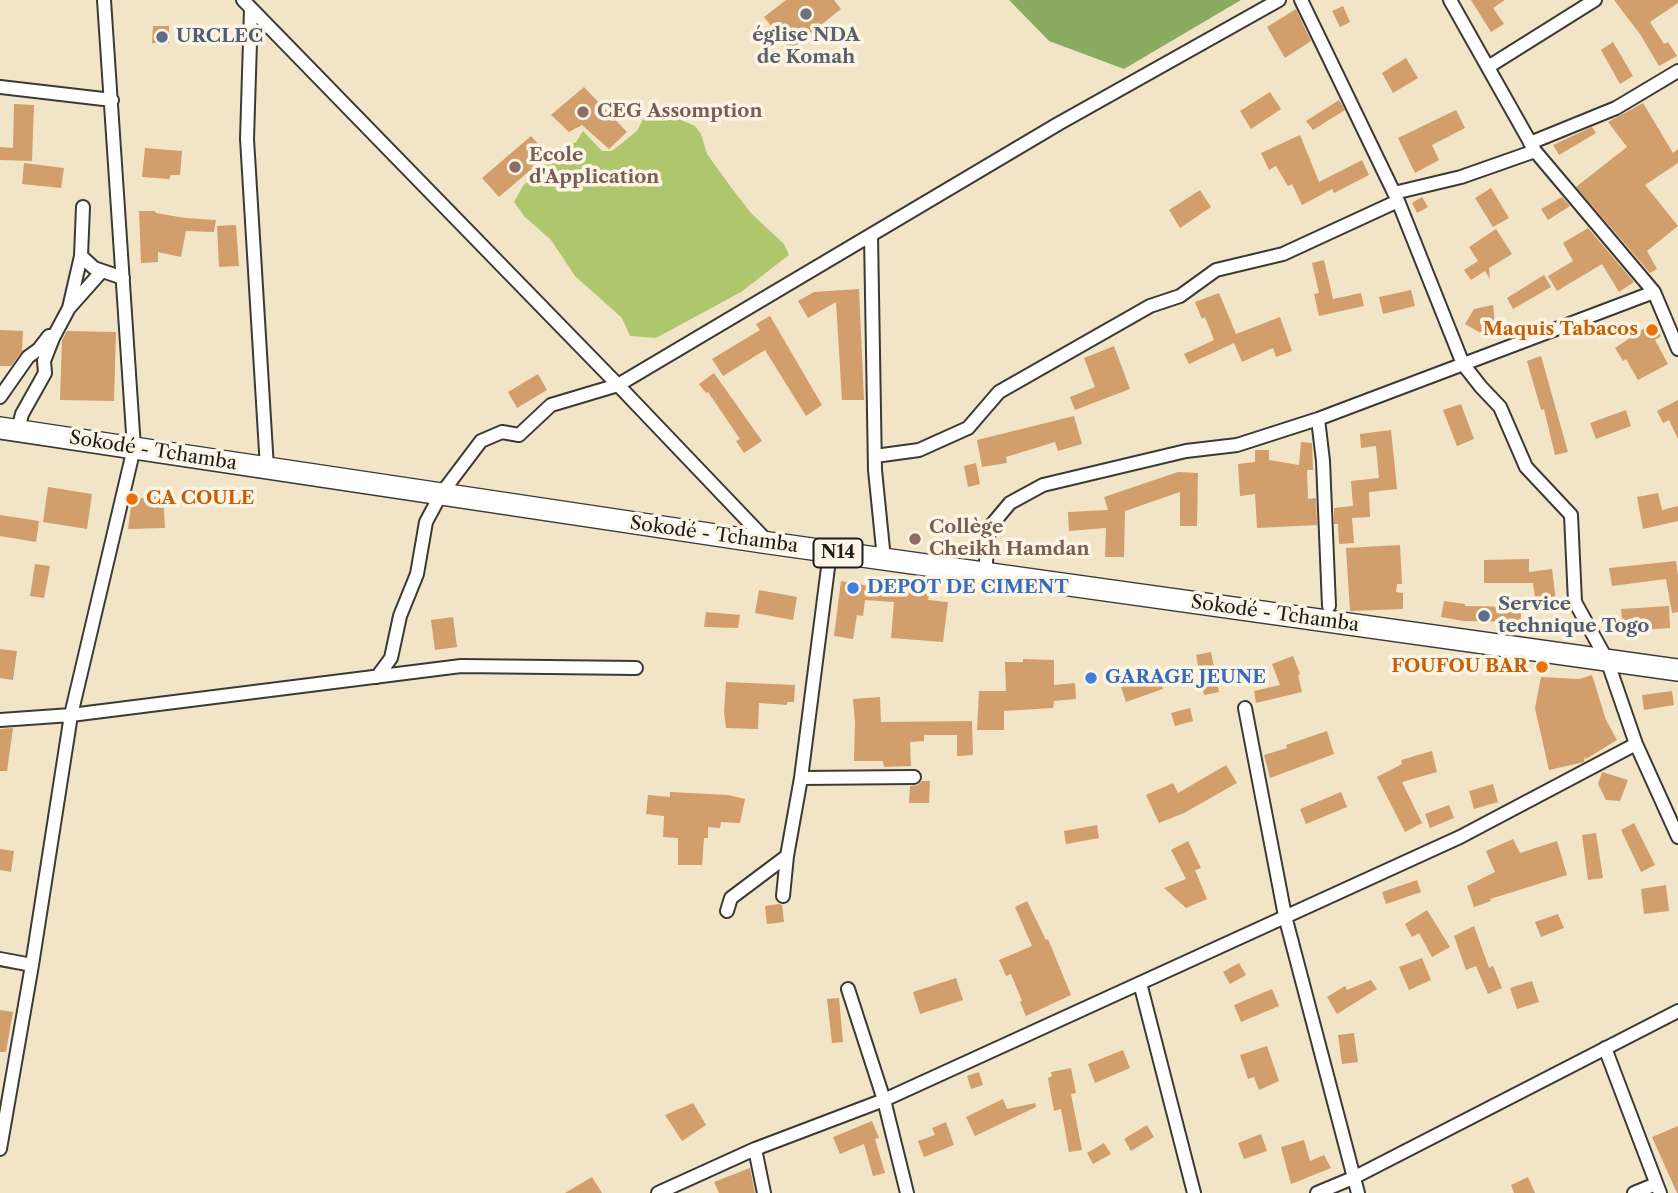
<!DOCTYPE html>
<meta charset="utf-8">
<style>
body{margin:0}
canvas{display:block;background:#f1e4c7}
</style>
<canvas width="1678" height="1193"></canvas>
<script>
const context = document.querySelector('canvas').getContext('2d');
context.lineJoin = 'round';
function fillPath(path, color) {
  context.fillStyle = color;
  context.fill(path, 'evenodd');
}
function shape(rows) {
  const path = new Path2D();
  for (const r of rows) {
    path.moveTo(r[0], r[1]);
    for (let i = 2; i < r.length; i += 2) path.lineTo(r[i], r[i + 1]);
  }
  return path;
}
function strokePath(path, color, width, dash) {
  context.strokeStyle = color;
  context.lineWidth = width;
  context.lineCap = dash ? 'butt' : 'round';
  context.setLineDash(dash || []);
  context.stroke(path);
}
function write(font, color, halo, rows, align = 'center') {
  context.font = font + ' "Libre Caslon Text",serif';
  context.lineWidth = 7;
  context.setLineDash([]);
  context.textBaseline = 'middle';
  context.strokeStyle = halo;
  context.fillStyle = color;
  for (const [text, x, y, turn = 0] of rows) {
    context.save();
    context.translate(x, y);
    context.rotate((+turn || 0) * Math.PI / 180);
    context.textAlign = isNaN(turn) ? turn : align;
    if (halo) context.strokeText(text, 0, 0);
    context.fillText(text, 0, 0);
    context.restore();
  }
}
fillPath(shape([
 [653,108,695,126,701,134,707,154,730,186,751,213,784,244,789,255,741,292,656,338,630,336,622,318,575,276,551,240,524,216,514,202,523,186,555,153,576,142,583,131,602,151,612,151,637,131,645,115]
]), '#afc76c');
fillPath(shape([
 [1009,0,1241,0,1124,69,1049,41]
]), '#8bac60');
fillPath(shape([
 [786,0,834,0,841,9,790,50,764,17],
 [1471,0,1505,0,1493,8,1504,24,1491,32],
 [1614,0,1678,0,1678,3,1650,22,1664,44,1668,42,1677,56,1659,66,1640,34],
 [1343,6,1350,22,1340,27,1332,11],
 [1296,9,1311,41,1285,58,1267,27],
 [153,26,169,26,169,43,152,43],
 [1613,42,1633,76,1620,84,1601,50],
 [1406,58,1418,78,1393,93,1382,73],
 [584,87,627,132,609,149,582,125,569,132,551,115],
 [1270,92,1281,109,1251,129,1240,111],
 [1339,100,1345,110,1313,130,1306,121],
 [1643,103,1673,153,1678,149,1678,163,1645,185,1678,226,1647,251,1657,269,1650,273,1576,187,1627,147,1608,122],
 [14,104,34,105,32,161,0,160,0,147,13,148],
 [1456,110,1465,128,1432,145,1439,160,1415,173,1398,138],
 [1592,127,1596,133,1559,155,1553,145],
 [1300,135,1319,182,1362,160,1369,175,1334,193,1332,189,1302,205,1292,184,1288,186,1276,166,1269,170,1261,153],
 [531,136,548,155,499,197,482,178],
 [145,148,182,151,180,175,171,175,169,179,142,177],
 [24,163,64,168,61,188,22,184],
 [1491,188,1509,218,1493,227,1475,198],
 [1200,190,1211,207,1180,228,1169,210],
 [1422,197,1428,207,1417,213,1412,203],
 [1562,197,1570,206,1548,220,1541,209],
 [139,211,155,211,156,213,185,218,216,220,214,232,186,231,181,257,158,252,158,262,141,263],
 [236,225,239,266,219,267,217,226],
 [1588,228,1634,282,1619,292,1602,264,1557,291,1548,276,1573,261,1563,243],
 [1496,229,1512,254,1489,268,1490,279,1485,271,1471,280,1464,270,1478,261,1469,247],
 [1324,260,1333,299,1361,293,1364,306,1319,316,1314,294,1319,293,1312,263],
 [1544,275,1551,287,1513,309,1507,298],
 [859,289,864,400,842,400,836,302,808,318,798,301,814,292],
 [1411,290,1415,306,1383,314,1379,297],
 [1219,293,1236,334,1280,317,1292,351,1276,357,1273,348,1242,362,1234,343,1189,364,1184,354,1214,340,1205,317,1202,319,1195,302],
 [1493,305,1495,323,1486,336,1465,324,1474,309],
 [770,316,822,405,806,416,765,350,723,376,712,359,760,330,756,324],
 [1652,323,1661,336,1655,340,1668,364,1638,380,1626,359,1623,361,1615,348],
 [0,330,23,331,22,351,11,366,0,366],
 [67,331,116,332,114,401,60,400,62,340],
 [1114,346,1130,389,1075,410,1070,397,1095,387,1084,358],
 [1541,356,1568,452,1555,455,1544,409,1541,410,1527,361],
 [714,373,762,441,744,453,736,441,740,439,708,392,706,393,699,384],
 [538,374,547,390,517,408,508,392],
 [1678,400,1678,439,1669,420,1663,423,1657,411],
 [1461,404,1474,439,1457,446,1443,410],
 [1626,410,1631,426,1596,439,1590,423],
 [1074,416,1082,444,1058,451,1055,442,1006,457,1007,463,982,467,977,440],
 [1391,430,1397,489,1369,492,1370,517,1352,518,1354,543,1339,544,1338,524,1334,524,1334,508,1353,506,1351,481,1379,478,1376,446,1361,448,1360,434],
 [1301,442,1312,443,1313,470,1307,470,1308,499,1316,498,1317,525,1257,528,1255,494,1240,496,1238,464,1255,462,1255,450,1269,450,1269,460,1299,465],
 [976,463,980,484,968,487,964,466],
 [1178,472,1198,473,1197,526,1180,526,1180,492,1125,511,1124,557,1105,557,1106,528,1069,531,1068,512,1108,510,1104,497],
 [48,487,92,494,87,529,43,522],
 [1658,493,1662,510,1678,506,1678,521,1643,529,1637,497],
 [163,496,165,528,128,529,132,499],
 [0,515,39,521,36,542,0,536],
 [1400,545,1402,584,1397,584,1396,592,1403,593,1403,609,1350,611,1346,548],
 [1529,559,1529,572,1552,569,1557,609,1537,612,1533,583,1484,583,1484,560],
 [1676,561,1678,576,1678,612,1672,613,1666,579,1612,586,1609,568],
 [35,564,50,566,44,598,30,596],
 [841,581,869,586,868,588,894,590,895,587,930,592,928,600,948,602,943,642,891,638,894,602,865,600,863,616,857,615,853,639,834,636],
 [759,590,797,597,793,620,755,613],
 [1444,601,1465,604,1465,606,1521,607,1521,622,1463,621,1441,617],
 [1669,606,1670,628,1623,631,1621,609],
 [706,612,740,615,738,628,704,627],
 [453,617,457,647,435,650,431,620],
 [0,649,17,651,13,680,0,678],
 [1211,652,1219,692,1204,695,1196,655],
 [1293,656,1300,674,1298,675,1302,692,1256,703,1254,691,1280,685,1272,664],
 [1023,659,1054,660,1054,685,1075,683,1076,699,1054,701,1053,708,1004,711,1004,730,977,730,979,691,1006,691,1005,662,1023,662],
 [1157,674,1163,689,1126,702,1121,687],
 [1592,675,1606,720,1617,740,1586,759,1585,756,1584,762,1549,770,1535,708,1541,677,1579,679],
 [726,682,795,685,794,702,787,702,787,705,759,703,758,729,726,728,724,712],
 [1672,691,1674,705,1644,710,1642,695],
 [880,697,881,722,972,721,973,755,957,756,957,735,924,735,924,741,910,742,911,766,884,767,883,761,854,761,855,722,853,699],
 [1190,708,1193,721,1175,726,1171,713],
 [13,728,7,771,0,771,0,729],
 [1327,731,1334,754,1270,778,1264,755,1287,748,1286,745],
 [1432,751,1437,772,1402,782,1422,823,1405,832,1377,777,1402,764,1401,760],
 [1226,765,1237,783,1184,813,1159,823,1146,795,1173,783,1178,793],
 [1602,772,1628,780,1620,801,1606,800,1598,784],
 [922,781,930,781,929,803,909,803,910,786,918,785],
 [1493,784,1498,802,1474,809,1469,791],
 [670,792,728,795,745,799,740,823,721,822,720,828,708,827,708,838,704,838,702,865,678,865,678,838,663,837,664,816,646,814,648,795,670,797],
 [1341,792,1347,807,1306,824,1300,809],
 [1449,805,1454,818,1430,828,1425,814],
 [1634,823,1655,865,1641,872,1621,830],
 [1097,825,1099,838,1066,844,1064,831],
 [1596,833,1603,878,1588,880,1582,835],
 [1513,839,1520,853,1557,841,1567,875,1490,899,1491,901,1474,907,1467,886,1495,872,1486,851],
 [1188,841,1201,868,1195,870,1207,899,1186,908,1164,888,1186,879,1171,850],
 [0,849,14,851,11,872,0,870],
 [1417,880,1421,892,1386,904,1382,892],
 [1666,885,1669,911,1644,914,1641,889],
 [1027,901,1046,940,1048,939,1071,995,1026,1016,1020,1002,1022,1001,1011,974,1006,976,999,960,1032,946,1015,907],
 [779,904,782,905,784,922,767,924,765,906],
 [1427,910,1450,947,1432,957,1419,933,1412,937,1405,924],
 [1558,914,1564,928,1541,937,1535,922],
 [1474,926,1489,968,1493,966,1502,988,1488,994,1476,966,1466,970,1454,936],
 [1422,958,1431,980,1409,990,1399,967],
 [1239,963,1246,975,1230,984,1223,972],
 [956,978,963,1000,920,1014,913,992],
 [1371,980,1377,989,1337,1014,1327,997,1345,986,1347,990],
 [1532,981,1539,1002,1517,1009,1510,988],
 [1272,989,1279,1006,1241,1022,1234,1005],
 [839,998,843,1042,832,1043,827,999],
 [0,1010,13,1012,6,1052,0,1052],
 [1354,1033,1358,1062,1342,1064,1338,1035],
 [1267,1046,1279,1081,1259,1090,1254,1077,1248,1079,1240,1055],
 [1123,1050,1130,1068,1095,1083,1088,1064],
 [1071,1068,1076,1093,1071,1094,1082,1150,1069,1152,1061,1109,1054,1111,1048,1078,1052,1076,1051,1072],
 [979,1072,983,1085,971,1089,967,1076],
 [1003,1099,1007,1109,1035,1103,1036,1107,975,1136,966,1117],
 [693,1103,706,1125,682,1141,665,1115],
 [872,1121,879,1138,875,1139,885,1173,873,1176,864,1144,840,1154,833,1137],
 [946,1122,954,1145,924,1157,918,1141,935,1135,932,1128],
 [1147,1125,1154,1137,1131,1151,1124,1139],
 [1678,1126,1678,1193,1677,1193,1652,1137],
 [1261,1134,1267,1151,1244,1159,1238,1143],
 [1304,1140,1310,1161,1324,1155,1331,1168,1291,1184,1281,1147],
 [1104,1143,1111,1154,1093,1164,1087,1153],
 [750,1168,755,1193,719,1193,714,1182],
 [592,1177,602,1193,565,1193],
 [1528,1177,1535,1193,1514,1193,1511,1185]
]), '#d29e6b');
const street = shape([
 [243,0,618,385,766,540],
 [1301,0,1398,201,1463,364,1481,387,1500,407,1526,467,1571,515,1575,602,1607,660,1636,744,1678,837],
 [1450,0,1535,151,1654,292,1678,349],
 [251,9,247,139,267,468],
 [1488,67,1595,0],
 [0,87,112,100],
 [1530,143,1616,108,1678,71],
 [1394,193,1461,177,1535,151],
 [871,235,875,470,884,559],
 [81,256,94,268,123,278],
 [70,307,102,271],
 [0,397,28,357,39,349,49,336],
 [1318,419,1323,461,1329,606],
 [18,430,22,414,45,373,44,361,53,338,69,308,81,256,83,207],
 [875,456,919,450,968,428,999,392,1150,306,1180,296,1216,270,1283,254,1398,201],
 [830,552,801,778,914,777],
 [985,573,989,528,1010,503,1043,485,1186,451,1237,445,1318,419,1654,292],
 [377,677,391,658,400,616,417,574,426,522,441,494,481,441,502,432,519,435,551,405,618,385,1058,124,1279,0],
 [1245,708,1285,916,1358,1193],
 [0,720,71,715,461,666,636,668],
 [783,896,787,856,801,778],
 [727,911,731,898,787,856],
 [0,959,32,965],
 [1140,983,1194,1193],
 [848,989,884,1100,907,1193],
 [1605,1048,1660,1193],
 [0,1149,32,965,71,715,134,448,104,0],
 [755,1149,764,1193],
 [658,1193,755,1149,884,1100,1460,837,1636,744],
 [1317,1193,1353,1178,1678,1011],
 [1634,1193,1656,1184]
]);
const primary = shape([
 [0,428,769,543,1678,670]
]);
strokePath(street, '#3c3a36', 16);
strokePath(primary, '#3c3a36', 24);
strokePath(street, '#fff', 12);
strokePath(primary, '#fff', 21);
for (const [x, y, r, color] of [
 [806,14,7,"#6b7280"],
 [162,37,7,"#5c6f8a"],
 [583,112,7,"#8d6e63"],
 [515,167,7,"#8d6e63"],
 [1652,330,7,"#e8710a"],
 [132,499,7,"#e8710a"],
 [915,539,7,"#8d6e63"],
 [853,588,7,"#3f7fe0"],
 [1484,616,7,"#5c6f8a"],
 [1542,667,7,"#e8710a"],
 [1091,678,7,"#3f7fe0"]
]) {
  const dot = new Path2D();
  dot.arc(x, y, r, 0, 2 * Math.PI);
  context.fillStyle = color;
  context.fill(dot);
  strokePath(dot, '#fcf5e5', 2.5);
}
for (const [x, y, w] of [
 [838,553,49]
]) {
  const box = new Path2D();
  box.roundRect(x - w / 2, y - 14.5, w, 29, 5);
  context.fillStyle = '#fcf5e5';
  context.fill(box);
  strokePath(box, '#1c1c1c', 2);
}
write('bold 18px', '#1c1c1c', null, [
 ["N14",838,553]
]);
write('bold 19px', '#5b616d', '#fcf5e5', [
 ["église NDA",806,36],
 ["de Komah",806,58]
]);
write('bold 19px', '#4e5e75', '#fcf5e5', [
 ["URCLEC",176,37],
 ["Service",1498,605],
 ["technique Togo",1498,627]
], 'left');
write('bold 19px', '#785e54', '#fcf5e5', [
 ["CEG Assomption",597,112],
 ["Ecole",529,156],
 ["d'Application",529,178],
 ["Collège",929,528],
 ["Cheikh Hamdan",929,550]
], 'left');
write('bold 19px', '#c56008', '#fcf5e5', [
 ["Maquis Tabacos",1638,330],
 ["CA COULE",146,499,"left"],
 ["FOUFOU BAR",1528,667]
], 'right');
write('19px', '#1c1c1c', '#fcf5e5', [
 ["Sokodé - Tchamba",153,451,9],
 ["Sokodé - Tchamba",714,535,8],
 ["Sokodé - Tchamba",1275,614,8]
]);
write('bold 19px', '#366cbe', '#fcf5e5', [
 ["DEPOT DE CIMENT",867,588],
 ["GARAGE JEUNE",1105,678]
], 'left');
</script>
